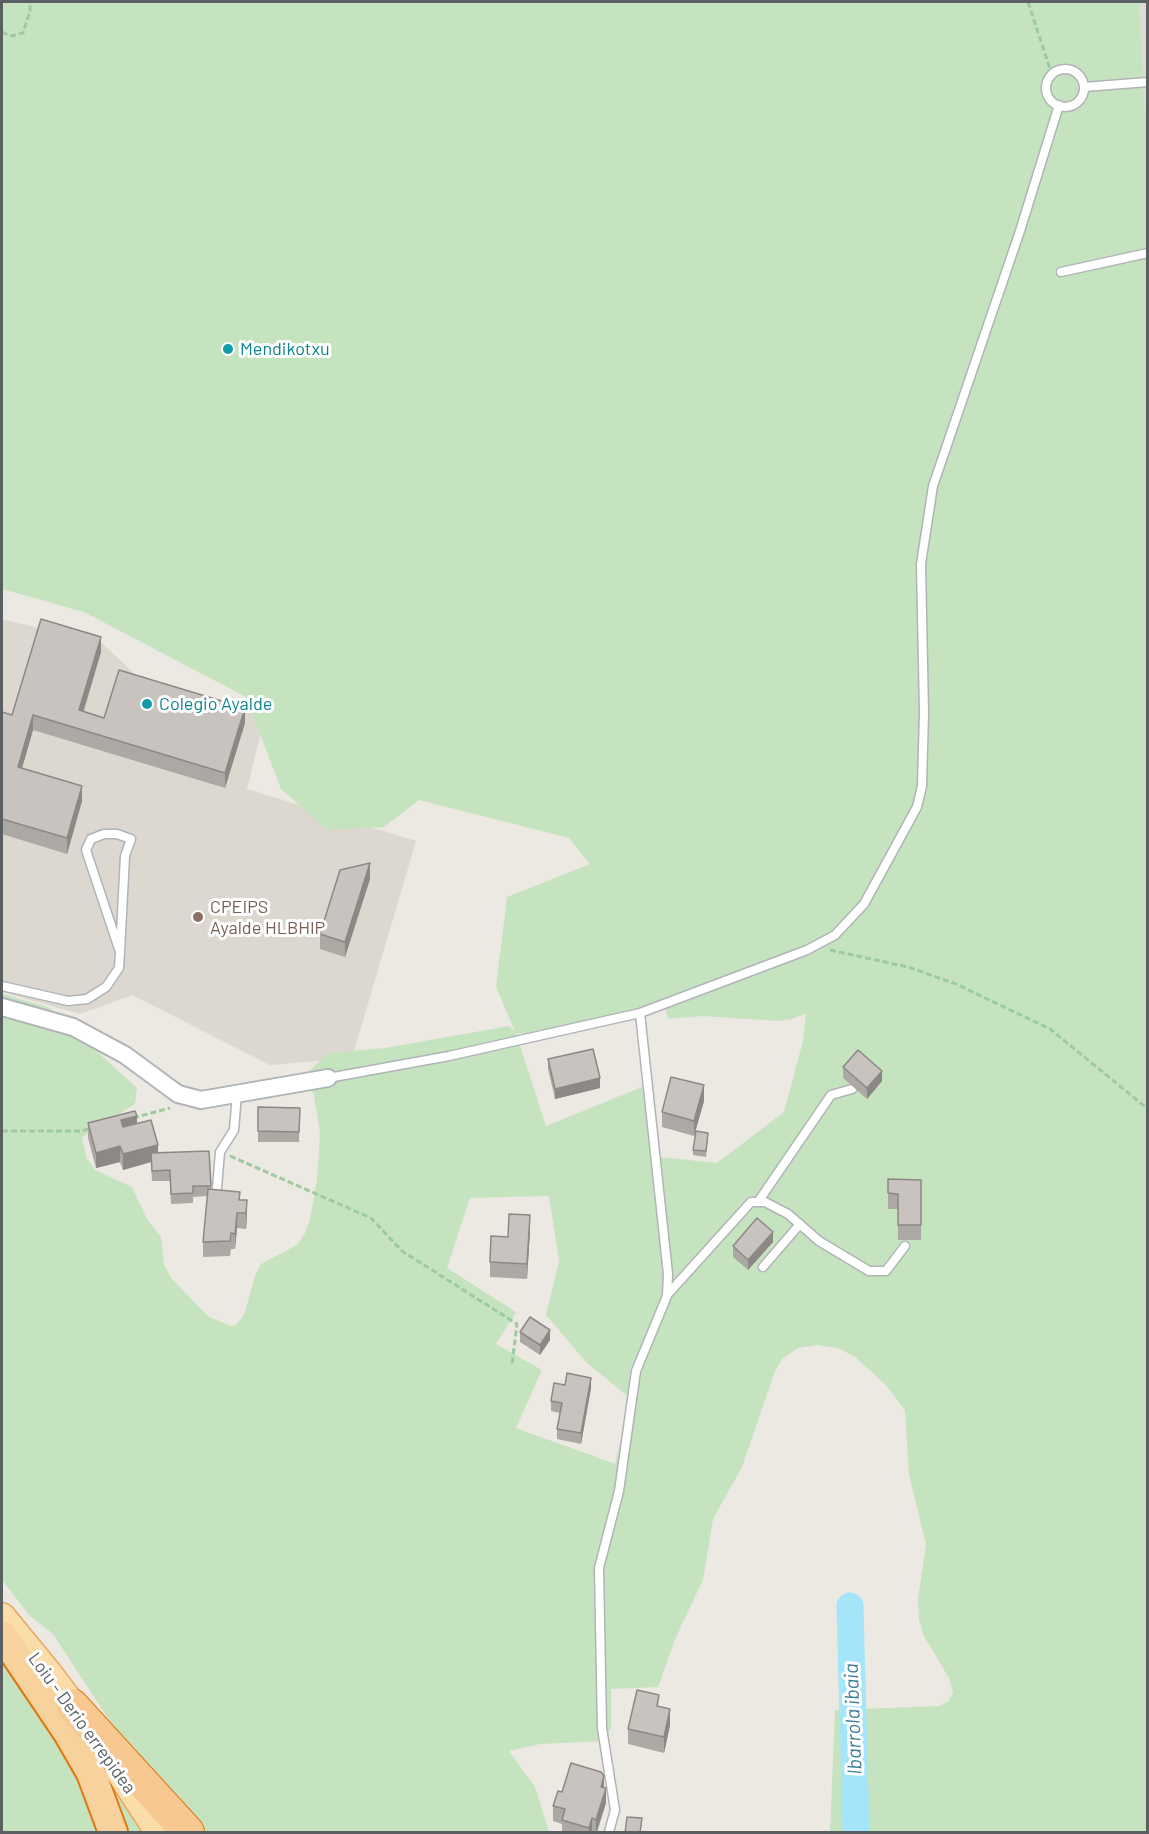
<!DOCTYPE html>
<style>
body{margin:0}
#map{position:relative;width:1149px;height:1834px;overflow:hidden;background:#ece8e2;font-family:Barlow,sans-serif}
canvas{display:block}
.frame{position:absolute;inset:0;border:3px solid #5a5f62;pointer-events:none}
</style>
<div id="map">
<canvas width="1149" height="1834"></canvas>
<div class="frame"></div>
</div>
<script>
const context = document.querySelector('canvas').getContext('2d');
context.lineJoin = 'round';
function fillPath(path, color) {
  context.fillStyle = color;
  context.fill(path, 'evenodd');
}
function shape(rows) {
  const path = new Path2D();
  for (const r of rows) {
    if (r.length === 3) {
      path.moveTo(r[0] + r[2], r[1]);
      path.arc(r[0], r[1], r[2], 0, 2 * Math.PI);
      continue;
    }
    path.moveTo(r[0], r[1]);
    for (let i = 2; i < r.length; i += 2) path.lineTo(r[i], r[i + 1]);
  }
  return path;
}
function strokePath(path, color, width, dash) {
  context.strokeStyle = color;
  context.lineWidth = width;
  context.lineCap = dash ? 'butt' : 'round';
  context.setLineDash(dash || []);
  context.stroke(path);
}
function write(font, color, halo, rows, align = 'center') {
  context.font = font + ' Barlow,sans-serif';
  context.lineWidth = 6;
  context.setLineDash([]);
  context.textBaseline = 'middle';
  context.strokeStyle = halo;
  context.fillStyle = color;
  for (const [text, x, y, turn = 0] of rows) {
    context.save();
    context.translate(x, y);
    context.rotate((+turn || 0) * Math.PI / 180);
    context.textAlign = isNaN(turn) ? turn : align;
    if (halo) context.strokeText(text, 0, 0);
    context.fillText(text, 0, 0);
    context.restore();
  }
}
fillPath(shape([
 [1139,2,1147,2,1147,166]
]), '#dedad7');
fillPath(shape([
 [2,619,102,643,141,680,265,716,247,789,416,841,352,1058,270,1065,132,995,80,1014,2,992]
]), '#dcd8d0');
fillPath(shape([
 [2,2,1139,2,1148,166,1147,1832,830,1832,835,1710,939,1706,949,1701,953,1692,949,1678,924,1636,919,1620,918,1599,926,1544,909,1475,905,1410,885,1384,855,1357,838,1348,817,1345,798,1348,783,1358,775,1371,742,1467,713,1519,703,1580,676,1637,658,1687,611,1689,611,1728,604,1741,540,1744,509,1751,535,1787,549,1832,207,1832,143,1772,53,1634,30,1616,2,1580,2,994,48,1007,137,1088,135,1104,82,1137,86,1157,95,1170,132,1187,147,1219,161,1237,164,1265,172,1279,209,1317,231,1326,236,1325,244,1315,255,1276,261,1264,297,1245,305,1233,310,1219,317,1180,320,1133,314,1095,310,1088,299,1081,328,1053,385,1048,509,1026,515,1031,496,987,507,897,590,864,569,838,419,800,384,827,327,830,281,789,246,697,84,612,2,589],
 [665,1004,668,1019,703,1016,776,1021,793,1019,806,1013,803,1041,784,1112,717,1163,660,1157,642,1087,546,1126,516,1033,529,1034],
 [549,1196,559,1261,546,1315,587,1363,631,1399,615,1464,516,1428,542,1370,496,1344,516,1312,447,1268,470,1198],
 [2,1653,57,1735,106,1832,2,1832],
 [85,1740,118,1791,144,1832,123,1832]
]), '#c6e3c0');
strokePath(shape([
 [850,1606,856,1832]
]), '#a5e5fa', 27);
const service = shape([
 [1065,88,19],
 [1084,87,1148,82],
 [1061,272,1148,253],
 [2,986,68,1001,87,999,106,987,119,968,120,952,125,856,131,839,117,834,104,834,91,839,86,850,120,952],
 [328,1078,449,1056,640,1013,807,950,835,935,864,904,917,807,922,786,924,713,921,564,933,486,1020,231,1059,105],
 [216,1199,220,1152,234,1130,237,1094],
 [758,1202,831,1095,852,1089],
 [763,1267,800,1224],
 [667,1295,751,1202,765,1202,788,1214,819,1241,869,1271,886,1271,905,1246],
 [609,1832,615,1810,602,1728,599,1568,619,1491,636,1371,667,1296,668,1274,640,1013]
]);
const minor = shape([
 [2,1007,73,1027,125,1055,178,1094,201,1100,328,1078]
]);
const primary = shape([
 [2,1617,48,1673,85,1722],
 [119,1771,159,1832]
]);
const trunk = shape([
 [2,1635,68,1733,91,1773,113,1832]
]);
const motorway = shape([
 [72,1705,188,1832]
]);
strokePath(service, '#b0b4b7', 11);
strokePath(minor, '#b0b4b7', 20);
strokePath(primary, '#e9a75e', 30);
strokePath(trunk, '#e2760c', 32);
strokePath(motorway, '#e2760c', 34);
strokePath(shape([
 [1028,2,1052,75],
 [2,32,11,36,23,33,30,11,30,2],
 [830,950,908,967,956,984,1050,1029,1148,1109],
 [133,1118,170,1108],
 [2,1131,81,1131,92,1128],
 [230,1156,371,1218,402,1251,517,1324,512,1364]
]), '#9dcba1', 3, [6, 3]);
strokePath(service, '#fff', 8);
strokePath(minor, '#fff', 16);
strokePath(primary, '#fadda9', 27);
strokePath(trunk, '#f8d29c', 28);
strokePath(motorway, '#f7c88f', 32);
fillPath(shape([
 [101,652,84,711,104,718,245,723,225,788,33,730,22,768,82,801,67,854,2,834,2,712,12,715],
 [370,879,345,957,320,949,320,934],
 [548,1059,600,1088,555,1099,548,1069],
 [843,1067,882,1081,867,1099,843,1078],
 [704,1101,694,1136,662,1127,662,1112],
 [258,1107,300,1108,299,1142,258,1142],
 [88,1123,137,1124,158,1153,209,1151,211,1189,240,1200,247,1216,246,1229,237,1228,235,1249,231,1249,230,1256,203,1257,203,1242,207,1196,193,1197,193,1203,171,1204,170,1181,152,1181,151,1162,123,1170,120,1162,96,1168,88,1138],
 [708,1138,706,1157,693,1155,693,1150],
 [888,1179,921,1180,921,1240,898,1240,898,1209,888,1209],
 [530,1230,527,1279,490,1277,490,1262],
 [773,1242,748,1270,733,1257,733,1246],
 [520,1332,550,1340,540,1355,520,1342],
 [591,1388,581,1444,557,1439,557,1429,560,1413,551,1411,551,1401],
 [659,1707,670,1725,664,1753,628,1744,628,1729],
 [604,1787,606,1803,597,1833,562,1833,562,1824,553,1821,553,1806,562,1792]
]), '#aca8a4');
fillPath(shape([
 [101,637,101,652,79,725,79,710],
 [245,708,245,723,225,788,225,773],
 [33,715,33,730,18,782,18,767],
 [82,786,82,801,67,854,67,838],
 [370,863,370,879,345,957,345,942],
 [882,1071,882,1081,867,1099,867,1088],
 [600,1078,600,1088,555,1099,555,1089],
 [704,1085,704,1101,694,1136,694,1121],
 [137,1116,137,1131,121,1135,121,1120],
 [158,1145,158,1160,123,1170,123,1154],
 [120,1146,120,1162,96,1168,96,1153],
 [247,1200,247,1216,246,1229,246,1213],
 [237,1213,237,1228,235,1249,235,1234],
 [530,1215,530,1230,527,1279,527,1264],
 [773,1232,773,1242,748,1270,748,1260],
 [550,1330,550,1340,540,1355,540,1345],
 [591,1378,591,1388,581,1444,581,1433],
 [670,1709,670,1725,664,1753,664,1737],
 [604,1776,604,1791,601,1787],
 [606,1788,606,1803,596,1833,596,1820],
 [592,1818,592,1833,589,1833,589,1828]
]), '#8c8886');
const building = shape([
 [41,619,101,637,79,710,104,718,119,670,245,708,225,773,33,715,18,767,82,786,67,838,2,819,2,712,12,715,41,619],
 [370,863,345,942,320,934,340,870,370,863],
 [593,1049,600,1078,555,1089,548,1059,593,1049],
 [858,1050,882,1071,867,1088,843,1067,858,1050],
 [671,1077,704,1085,694,1121,662,1112,671,1077],
 [258,1107,300,1108,299,1132,258,1131,258,1107],
 [135,1111,137,1116,121,1120,123,1127,151,1120,158,1145,123,1154,120,1146,96,1153,88,1123,135,1111],
 [696,1131,708,1133,706,1151,693,1150,696,1131],
 [209,1151,211,1186,193,1186,193,1193,171,1194,170,1170,152,1171,151,1153,209,1151],
 [888,1179,921,1180,921,1225,898,1225,898,1194,888,1193,888,1179],
 [208,1189,240,1192,239,1200,247,1200,246,1213,237,1213,235,1234,231,1233,230,1241,203,1242,208,1189],
 [509,1214,530,1215,527,1264,490,1262,491,1236,508,1237,509,1214],
 [757,1218,773,1232,748,1260,733,1246,757,1218],
 [530,1317,550,1330,540,1345,520,1332,530,1317],
 [567,1373,591,1378,581,1433,557,1429,562,1403,551,1401,554,1383,565,1385,567,1373],
 [637,1690,659,1695,657,1706,670,1709,664,1737,628,1729,637,1690],
 [571,1763,601,1772,604,1776,601,1787,606,1788,596,1820,592,1818,589,1828,562,1820,565,1809,553,1806,558,1791,562,1792,571,1763],
 [627,1817,642,1818,640,1833,625,1833,627,1817]
]);
fillPath(building, '#c8c3bf');
strokePath(building, '#8c8886', 1.5);
for (const [x, y, r, color] of [
 [228,349,6,"#0f9aa8"],
 [147,704,6,"#0f9aa8"],
 [198,917,6,"#8d6e63"]
]) {
  const dot = new Path2D();
  dot.arc(x, y, r, 0, 2 * Math.PI);
  context.fillStyle = color;
  context.fill(dot);
  strokePath(dot, '#fff', 2);
}
write('18px', '#0d838f', '#fff', [
 ["Mendikotxu",240,349],
 ["Colegio Ayalde",159,704]
], 'left');
write('18px', '#785e54', '#fff', [
 ["CPEIPS",210,907],
 ["Ayalde HLBHIP",210,928]
], 'left');
write('18px', '#5a5f62', '#fff', [
 ["Loiu - Derio errepidea",82,1723,54]
]);
write('italic 20px', '#3e7c9a', '#fff', [
 ["Ibarrola ibaia",853,1719,-92]
]);
</script>
